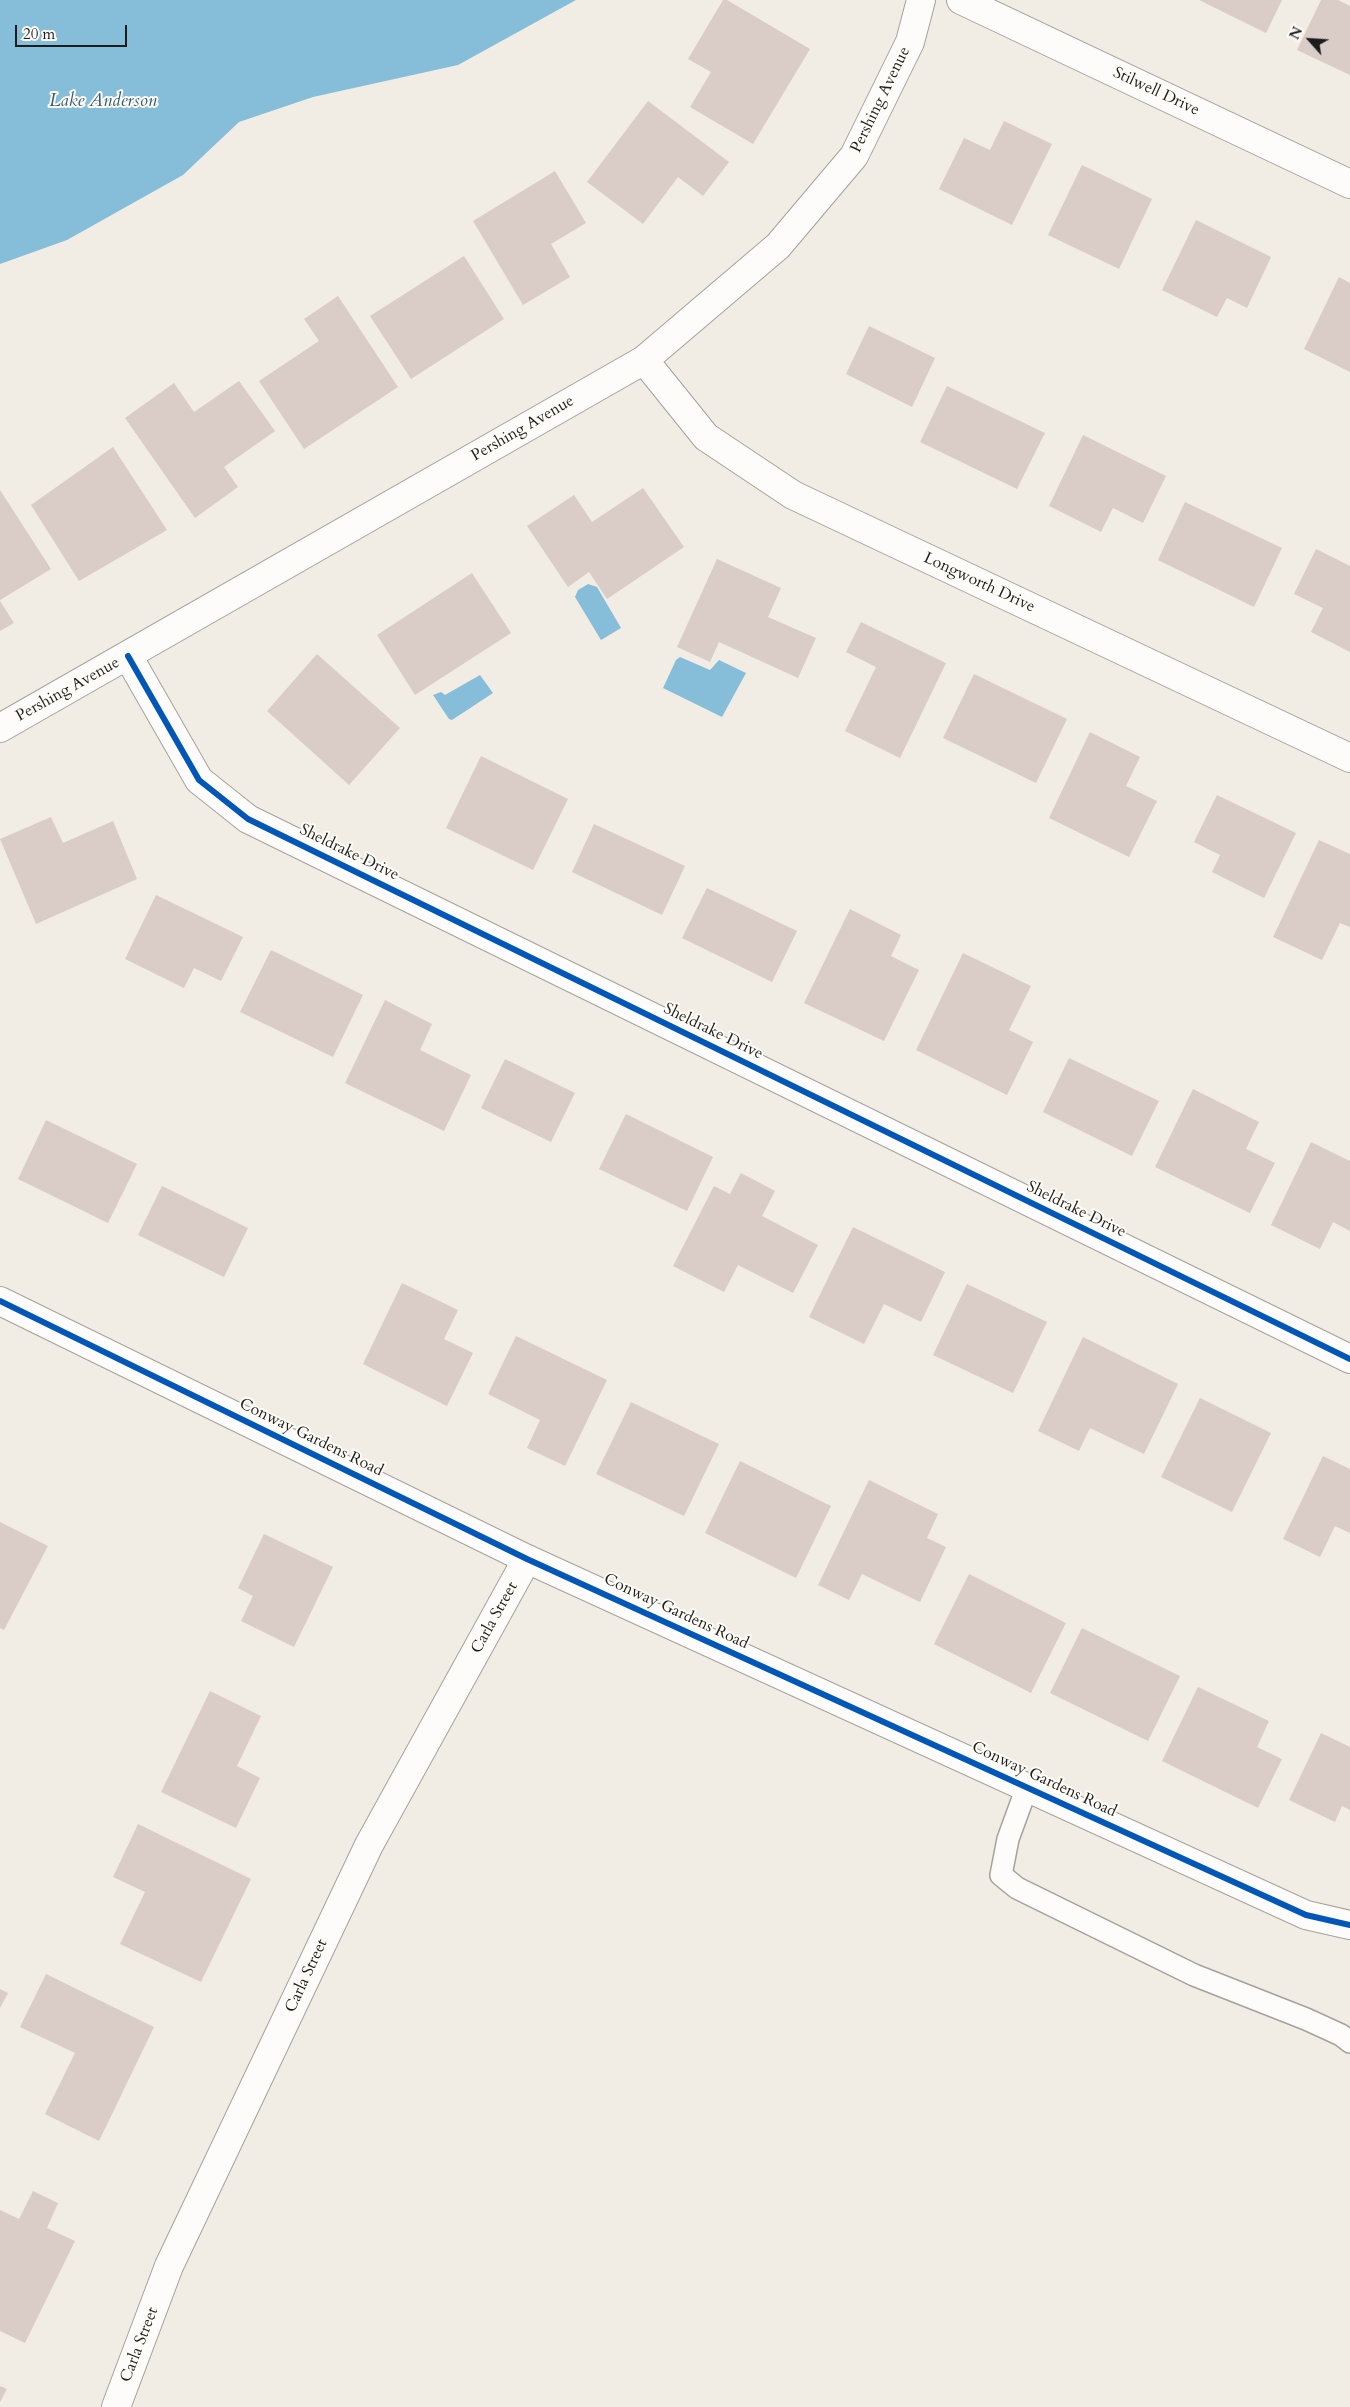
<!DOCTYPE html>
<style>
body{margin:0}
#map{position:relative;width:1350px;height:2407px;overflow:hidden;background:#f2ede4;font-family:Cardo,serif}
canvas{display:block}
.north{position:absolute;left:1285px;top:15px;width:50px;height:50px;-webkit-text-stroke:4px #fdfcf7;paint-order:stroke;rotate:296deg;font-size:14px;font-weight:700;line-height:20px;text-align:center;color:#1c1c1c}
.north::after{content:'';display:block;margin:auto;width:18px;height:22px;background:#1c1c1c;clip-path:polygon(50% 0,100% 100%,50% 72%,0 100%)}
.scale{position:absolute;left:15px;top:25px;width:112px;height:22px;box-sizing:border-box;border:2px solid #1c1c1c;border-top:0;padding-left:6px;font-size:15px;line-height:18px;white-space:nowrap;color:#1c1c1c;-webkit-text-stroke:4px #fdfcf7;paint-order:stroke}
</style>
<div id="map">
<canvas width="1350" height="2407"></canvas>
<div class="north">N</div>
<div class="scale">20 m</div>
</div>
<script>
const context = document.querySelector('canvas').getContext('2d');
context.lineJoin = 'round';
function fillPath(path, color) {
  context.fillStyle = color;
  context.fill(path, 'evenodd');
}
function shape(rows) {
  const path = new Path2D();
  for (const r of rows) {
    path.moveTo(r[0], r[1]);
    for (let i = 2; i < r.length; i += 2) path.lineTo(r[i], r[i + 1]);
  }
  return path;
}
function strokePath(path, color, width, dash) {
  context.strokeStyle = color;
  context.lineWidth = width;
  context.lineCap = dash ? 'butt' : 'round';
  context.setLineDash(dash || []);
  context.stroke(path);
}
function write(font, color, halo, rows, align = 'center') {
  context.font = font + ' Cardo,serif';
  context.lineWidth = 4;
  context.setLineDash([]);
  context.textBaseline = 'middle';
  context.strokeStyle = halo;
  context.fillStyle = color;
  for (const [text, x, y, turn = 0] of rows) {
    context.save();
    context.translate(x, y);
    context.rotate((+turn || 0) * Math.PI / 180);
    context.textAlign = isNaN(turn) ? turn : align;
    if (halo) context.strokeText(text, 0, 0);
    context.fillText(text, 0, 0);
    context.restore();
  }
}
fillPath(shape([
 [0,0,576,0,458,65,313,97,239,122,183,175,67,240,0,264],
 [588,584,597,587,621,628,601,640,575,597,578,590],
 [680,657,710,670,719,660,746,673,722,717,663,688,676,660],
 [480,675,493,693,452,720,449,719,433,695,441,692,445,695]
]), '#86bdd8');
fillPath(shape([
 [723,0,727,0,810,49,753,144,690,107,711,72,688,59],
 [1199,0,1282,0,1266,33],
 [1321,0,1338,0,1350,6,1350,75,1297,50],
 [648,101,729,162,703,196,678,177,643,224,587,182],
 [1004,121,1052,144,1012,225,939,189,964,138,990,150],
 [1082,165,1152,199,1119,269,1048,235],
 [555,171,586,223,551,244,570,277,523,305,473,221],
 [1196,220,1271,257,1247,308,1227,298,1217,317,1162,290],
 [464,256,504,319,411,379,370,316],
 [1339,277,1350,283,1350,372,1304,349],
 [338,296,398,387,304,449,259,381,319,341,304,319],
 [869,326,935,358,912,407,846,374],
 [239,381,275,431,224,467,238,487,195,518,125,418,174,383,194,412],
 [947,386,1045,433,1017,489,920,442],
 [1083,435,1166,476,1143,523,1113,508,1101,532,1049,506],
 [113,447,167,530,79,581,31,505],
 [643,488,684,547,607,599,589,572,568,587,527,526,574,495,592,522],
 [0,490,51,569,0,600],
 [1185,502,1282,548,1254,607,1158,560],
 [1316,549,1350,566,1350,652,1311,632,1323,608,1294,594],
 [717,559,781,588,768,617,816,638,798,678,719,642,710,662,677,647],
 [472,573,511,633,415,695,377,635],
 [0,601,14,623,0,631],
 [861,622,946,663,900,758,845,731,876,667,846,652],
 [317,654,400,728,349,785,267,711],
 [974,674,1067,719,1036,783,943,738],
 [1090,732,1140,757,1126,786,1157,801,1129,857,1049,818],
 [481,756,568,799,533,870,446,828],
 [1217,795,1296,833,1264,898,1212,872,1220,855,1194,842],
 [51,817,63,843,113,821,137,879,36,924,0,839],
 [594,824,685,866,662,915,572,872],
 [1319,840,1350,854,1350,927,1340,923,1322,960,1273,937],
 [707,888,797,931,772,982,682,938],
 [156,895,243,937,221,981,194,968,184,988,125,959],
 [850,909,901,935,891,956,919,970,884,1041,804,1003],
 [271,950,363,995,333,1057,240,1012],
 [963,953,1031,986,1009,1030,1033,1042,1007,1095,916,1050],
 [385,1000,432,1024,420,1050,471,1075,444,1131,345,1083],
 [1069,1058,1159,1101,1132,1156,1043,1112],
 [505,1059,575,1093,551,1142,481,1108],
 [1193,1089,1259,1122,1246,1149,1275,1163,1250,1213,1155,1167],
 [626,1114,713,1157,687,1211,599,1169],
 [46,1120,137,1164,108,1223,18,1179],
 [1311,1142,1350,1161,1350,1231,1333,1222,1320,1249,1271,1225],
 [741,1173,775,1191,762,1216,818,1245,793,1293,738,1265,724,1292,673,1266,714,1186,730,1194],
 [162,1186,248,1228,224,1277,138,1235],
 [853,1227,945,1272,921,1322,884,1304,864,1344,809,1317],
 [402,1283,458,1310,444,1339,473,1353,447,1406,363,1364],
 [967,1284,1047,1322,1013,1393,933,1355],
 [516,1336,607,1380,565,1466,527,1448,540,1420,488,1394],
 [1083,1337,1178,1384,1144,1454,1090,1428,1079,1451,1038,1431],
 [1200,1398,1271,1433,1232,1512,1161,1477],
 [631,1402,719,1444,684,1516,596,1474],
 [1323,1456,1350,1469,1350,1533,1335,1526,1320,1557,1283,1539],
 [740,1461,831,1506,796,1578,705,1533],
 [869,1480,938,1514,927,1538,946,1547,920,1602,862,1574,849,1600,818,1585],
 [0,1522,48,1546,4,1630,0,1628],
 [264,1534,333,1567,294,1647,241,1621,253,1596,238,1588],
 [969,1574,1066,1623,1031,1693,934,1644],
 [1082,1628,1180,1676,1148,1741,1050,1693],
 [1198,1687,1269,1721,1257,1747,1282,1759,1258,1808,1162,1761],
 [210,1691,261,1716,237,1766,260,1778,236,1828,161,1792],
 [1321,1733,1350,1747,1350,1810,1342,1806,1335,1822,1289,1800],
 [138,1824,251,1879,201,1982,120,1944,145,1892,113,1877],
 [46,1974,154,2027,99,2141,45,2114,75,2053,20,2027],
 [0,1989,8,1993,0,2008],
 [33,2191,58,2203,47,2228,75,2241,25,2343,0,2331,0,2210,19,2219],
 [0,2386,7,2389,0,2402]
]), '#daccc6');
const lane = shape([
 [1027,1787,1008,1839,1001,1875,1017,1888,1194,1975,1306,2019,1341,2035,1350,2042]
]);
const street = shape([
 [961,0,1350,184],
 [644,360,706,437,793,495,1350,758],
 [128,656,199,780,248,819,1350,1359],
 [0,728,644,360,778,246,854,156,910,42,921,0],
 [116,2407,169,2266,369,1845,527,1559]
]);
const secondary = shape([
 [0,1301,527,1559,1306,1915,1350,1925]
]);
strokePath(lane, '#a5a29d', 24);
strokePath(street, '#a5a29d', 30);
strokePath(secondary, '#a5a29d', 30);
strokePath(lane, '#fdfcfb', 21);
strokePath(street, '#fdfcfb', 28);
strokePath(secondary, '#fdfcfb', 28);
strokePath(shape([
 [128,656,199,780,248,819,1350,1359],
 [0,1301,527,1559,1306,1915,1350,1925]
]), '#0057b8', 6);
write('16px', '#1c1c1c', '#fdfcf7', [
 ["Stilwell Drive",1156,92,25],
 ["Pershing Avenue",881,100,-64],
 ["Pershing Avenue",523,429,-30],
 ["Longworth Drive",979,583,25],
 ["Pershing Avenue",68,690,-29],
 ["Sheldrake Drive",349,853,26],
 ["Sheldrake Drive",713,1032,26],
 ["Sheldrake Drive",1076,1210,26],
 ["Conway Gardens Road",311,1438,26],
 ["Conway Gardens Road",676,1612,25],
 ["Carla Street",495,1618,-61],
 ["Conway Gardens Road",1044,1780,25],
 ["Carla Street",307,1976,-65],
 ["Carla Street",140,2345,-69]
]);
write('italic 18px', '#375b6e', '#fdfcf7', [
 ["Lake Anderson",103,102]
]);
</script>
